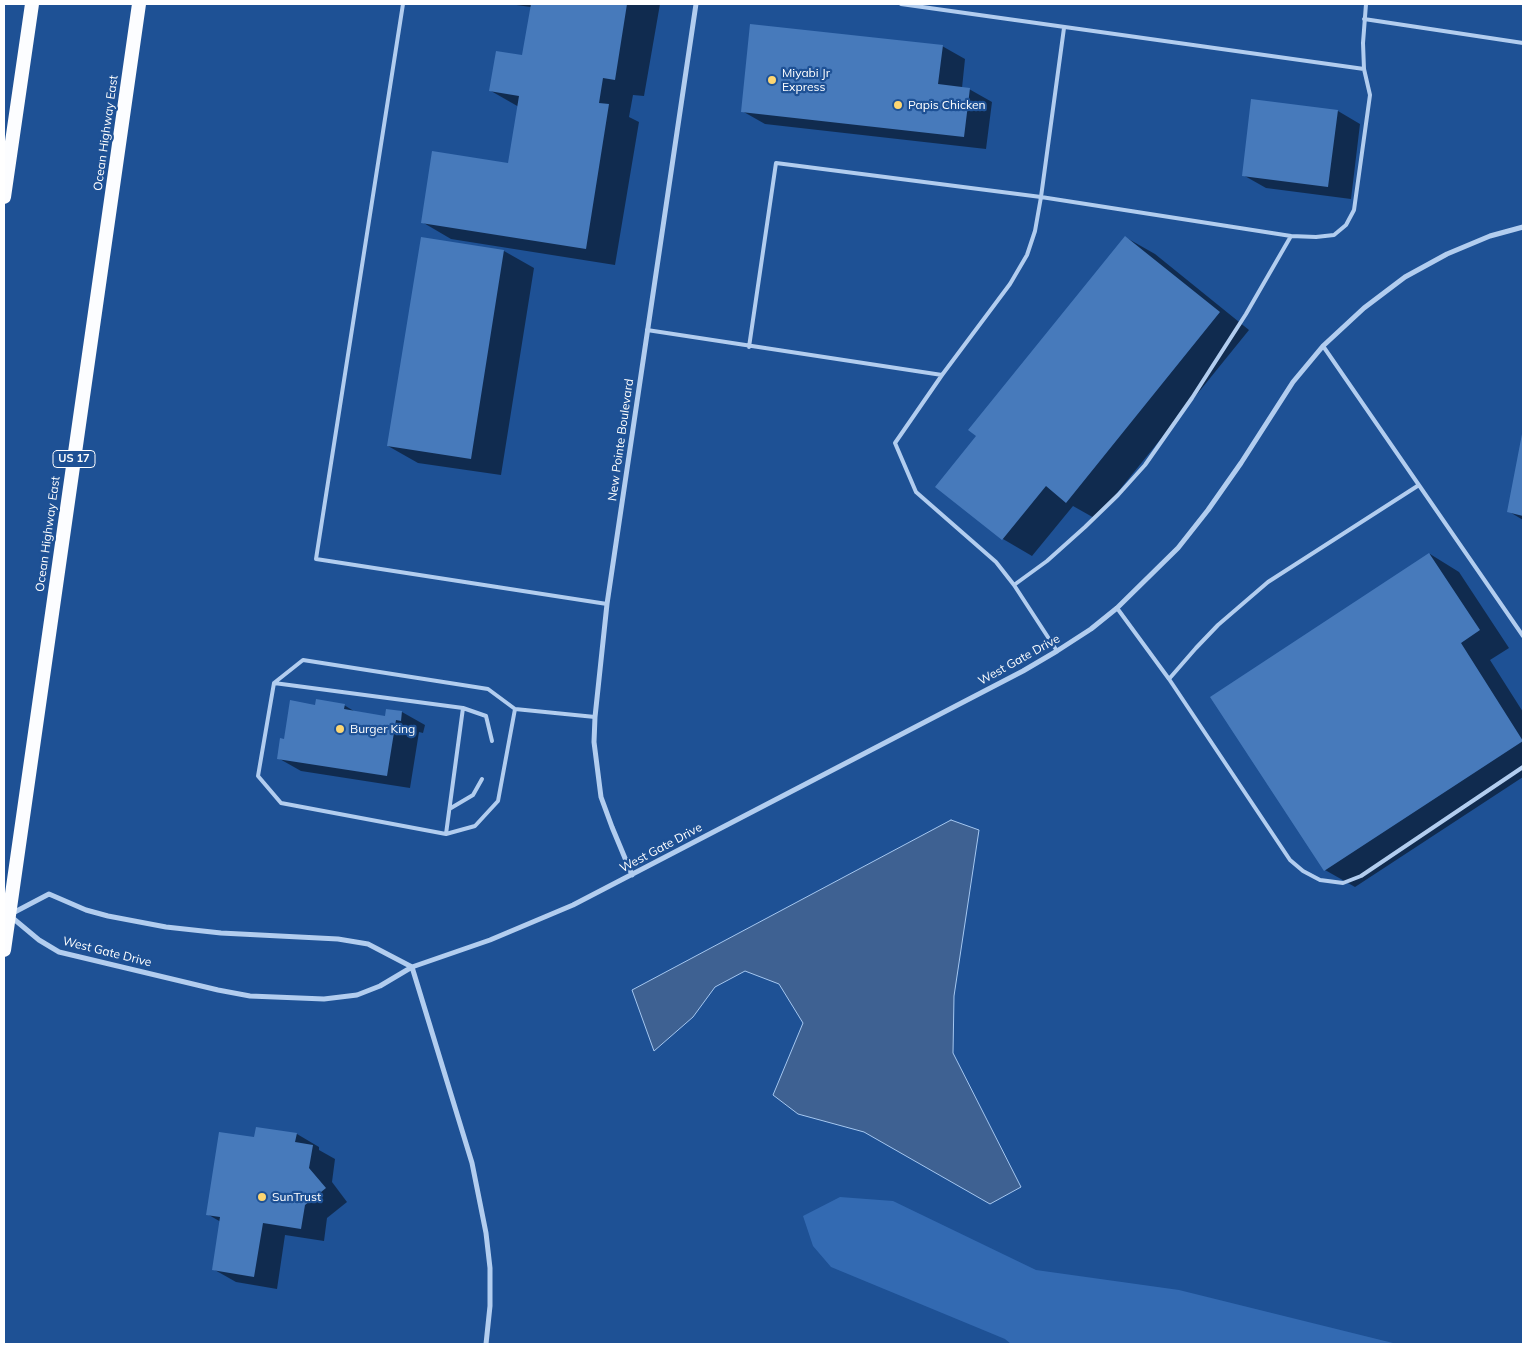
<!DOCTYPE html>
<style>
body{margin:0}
#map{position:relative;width:1527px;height:1348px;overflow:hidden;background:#1e5195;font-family:Mulish,sans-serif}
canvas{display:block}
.frame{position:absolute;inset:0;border:5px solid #fff;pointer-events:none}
</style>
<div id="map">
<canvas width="1527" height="1348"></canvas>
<div class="frame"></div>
</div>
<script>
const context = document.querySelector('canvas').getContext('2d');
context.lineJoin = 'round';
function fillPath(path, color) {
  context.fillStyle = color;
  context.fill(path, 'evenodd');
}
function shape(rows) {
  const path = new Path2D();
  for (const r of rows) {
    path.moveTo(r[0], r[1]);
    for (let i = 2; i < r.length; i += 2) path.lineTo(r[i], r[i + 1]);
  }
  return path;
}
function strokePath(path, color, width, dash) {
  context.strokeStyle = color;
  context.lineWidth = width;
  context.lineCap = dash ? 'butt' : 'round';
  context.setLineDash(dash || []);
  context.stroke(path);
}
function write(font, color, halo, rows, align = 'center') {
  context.font = font + ' Mulish,sans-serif';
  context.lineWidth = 4.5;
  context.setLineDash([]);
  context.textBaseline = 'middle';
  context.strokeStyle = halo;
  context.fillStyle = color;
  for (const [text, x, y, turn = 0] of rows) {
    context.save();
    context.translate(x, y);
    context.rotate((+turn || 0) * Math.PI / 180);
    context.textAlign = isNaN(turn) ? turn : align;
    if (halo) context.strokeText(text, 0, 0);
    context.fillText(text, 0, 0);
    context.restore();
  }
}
fillPath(shape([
 [840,1197,893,1201,1036,1270,1179,1290,1397,1344,1011,1344,1005,1339,831,1267,813,1246,803,1216]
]), '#336ab2');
const water = shape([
 [951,820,979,830,954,996,953,1053,1021,1187,990,1204,864,1132,798,1114,773,1095,803,1023,779,984,745,971,715,987,693,1017,654,1051,632,990,951,820]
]);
fillPath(water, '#3e6192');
strokePath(water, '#a5c7f0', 1);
fillPath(shape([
 [509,4,660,4,644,96,633,95,629,117,639,122,615,265,451,239,422,222,509,165,519,107,491,91,523,56,531,7],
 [942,46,965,59,962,88,969,89,992,102,986,149,765,124,742,111],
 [1252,101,1338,111,1360,124,1351,199,1266,188,1243,175],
 [1125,237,1155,254,1249,330,1096,519,1073,506,1032,556,1003,539,937,487,978,436],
 [422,238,504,251,534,268,501,475,418,463,388,446],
 [1523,436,1523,520,1508,511],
 [1430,554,1459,572,1509,648,1490,660,1523,712,1523,777,1355,887,1325,870],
 [344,705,357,713,386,717,387,710,402,712,425,725,423,733,419,732,410,788,301,771,278,758,285,740,316,706],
 [257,1128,297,1134,319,1147,319,1150,335,1159,332,1182,347,1202,327,1218,324,1241,285,1235,277,1289,236,1282,213,1269,221,1222,207,1214,255,1139]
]), '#0007');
fillPath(shape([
 [531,4,627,4,615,80,603,78,599,103,609,104,586,249,421,223,432,151,508,163,519,96,489,91,496,51,522,55],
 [750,24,943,45,938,84,970,88,964,137,741,112],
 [1251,99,1338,110,1328,187,1242,176],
 [1125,236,1220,312,1066,503,1046,486,1002,540,935,487,976,436,968,430],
 [421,237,504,250,471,459,387,446],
 [1522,434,1523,434,1523,516,1507,512],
 [1429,553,1480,630,1461,643,1523,741,1324,871,1210,697],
 [316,699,345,704,344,709,385,716,386,709,402,711,401,721,396,720,387,776,277,759,280,738,284,739,290,700,315,705],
 [256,1127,297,1133,295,1142,313,1145,309,1168,326,1188,305,1205,301,1229,263,1223,254,1277,212,1270,220,1217,206,1215,219,1132,254,1137]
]), '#477abb');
strokePath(shape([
 [403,4,316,559,607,604],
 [901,4,1364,69,1363,43,1366,4],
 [1364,19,1523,43],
 [1291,236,1316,237,1334,235,1346,225,1354,210,1370,95,1364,69],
 [647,330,942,375,895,443,916,492,996,562,1014,585,1057,651],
 [1323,346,1523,636],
 [749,347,776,163,1041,197,1064,28],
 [942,375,1010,284,1027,255,1035,231,1041,197,1291,236,1246,314,1192,398,1145,465,1118,495,1085,527,1047,561,1014,585],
 [1117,608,1169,679,1290,860,1303,871,1320,880,1343,883,1361,876,1523,767],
 [1169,679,1196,648,1218,625,1268,582,1419,485],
 [274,683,463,708,446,834],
 [463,708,486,716,492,741],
 [515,709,498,801,475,826,446,834,281,803,258,776,274,683,303,660,488,689,515,709,595,717],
 [451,808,473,795,482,779]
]), '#b2cdef', 4);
strokePath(shape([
 [632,875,612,827,601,797,594,742,595,717,607,604,696,4],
 [412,967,368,944,338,939,221,933,166,927,108,916,86,910,49,894,9,915,39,940,59,952,218,990,250,996,324,999,357,995,380,986,412,967,490,940,573,905,1023,671,1057,651,1091,629,1117,608,1178,548,1208,510,1241,463,1293,382,1323,346,1364,308,1405,277,1447,254,1490,236,1523,227],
 [412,967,472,1163,486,1233,490,1268,490,1306,486,1344]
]), '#b2cdef', 5);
strokePath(shape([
 [4,197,32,4],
 [4,950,139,4]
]), '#fcfdff', 14);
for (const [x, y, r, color] of [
 [772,80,5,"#fdd672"],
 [898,105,5,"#fdd672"],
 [340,729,5,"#fdd672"],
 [262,1197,5,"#fdd672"]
]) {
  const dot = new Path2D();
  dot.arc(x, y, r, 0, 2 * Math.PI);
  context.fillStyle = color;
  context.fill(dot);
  strokePath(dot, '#1e5195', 2);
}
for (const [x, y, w] of [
 [74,459,42]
]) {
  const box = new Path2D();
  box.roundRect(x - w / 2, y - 8.5, w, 17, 4);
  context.fillStyle = '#1e5195';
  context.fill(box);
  strokePath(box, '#fff', 1);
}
write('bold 11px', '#fff', null, [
 ["US 17",74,459]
]);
write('12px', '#fff', '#1e5195', [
 ["Miyabi Jr",782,73],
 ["Express",782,87],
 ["Papis Chicken",908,105],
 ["Burger King",350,729],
 ["SunTrust",272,1197]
], 'left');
write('12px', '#fff', '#1e5195', [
 ["Ocean Highway East",106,133,-82],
 ["New Pointe Boulevard",621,440,-82],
 ["Ocean Highway East",48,534,-82],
 ["West Gate Drive",1019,660,-29],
 ["West Gate Drive",661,848,-28],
 ["West Gate Drive",107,952,14]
]);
</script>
